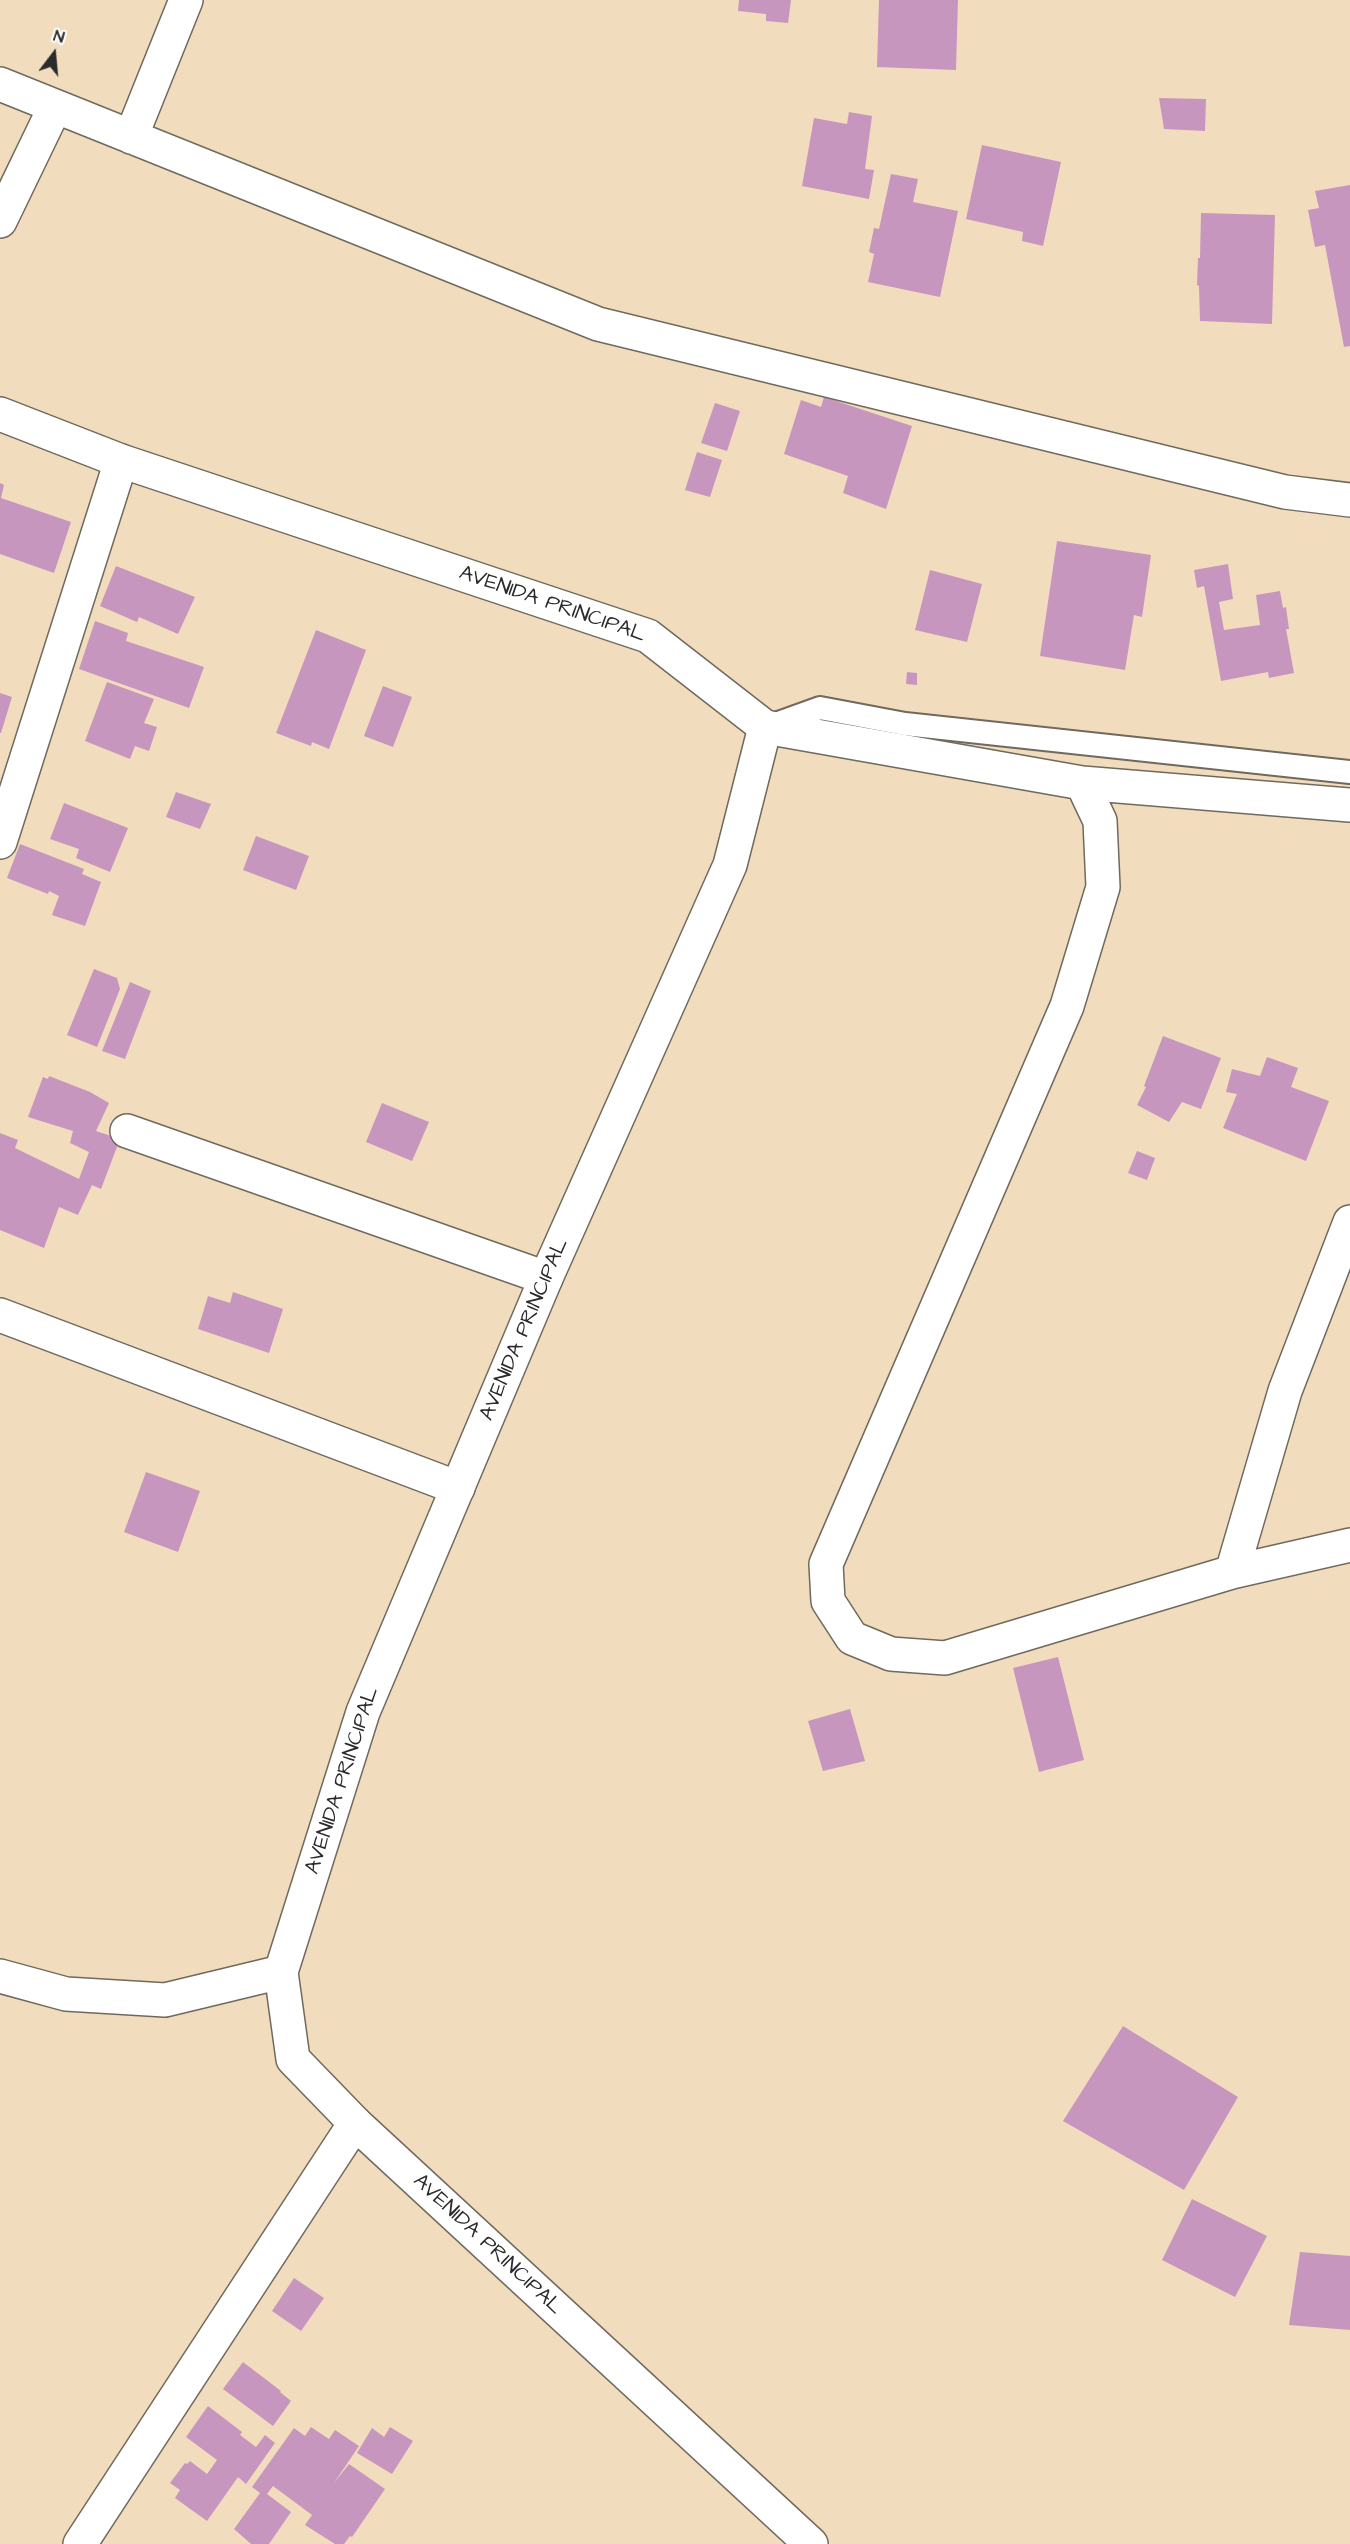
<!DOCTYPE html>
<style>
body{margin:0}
#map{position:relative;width:1350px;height:2544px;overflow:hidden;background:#f1ddbd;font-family:"Architects Daughter",sans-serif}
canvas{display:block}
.north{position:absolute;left:24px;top:24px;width:60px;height:60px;-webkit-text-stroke:4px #fff;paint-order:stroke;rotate:16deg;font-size:16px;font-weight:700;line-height:24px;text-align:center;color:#2b2b2b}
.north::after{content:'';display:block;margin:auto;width:21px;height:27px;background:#2b2b2b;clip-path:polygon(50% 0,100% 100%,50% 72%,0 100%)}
</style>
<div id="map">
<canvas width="1350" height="2544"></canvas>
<div class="north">N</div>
</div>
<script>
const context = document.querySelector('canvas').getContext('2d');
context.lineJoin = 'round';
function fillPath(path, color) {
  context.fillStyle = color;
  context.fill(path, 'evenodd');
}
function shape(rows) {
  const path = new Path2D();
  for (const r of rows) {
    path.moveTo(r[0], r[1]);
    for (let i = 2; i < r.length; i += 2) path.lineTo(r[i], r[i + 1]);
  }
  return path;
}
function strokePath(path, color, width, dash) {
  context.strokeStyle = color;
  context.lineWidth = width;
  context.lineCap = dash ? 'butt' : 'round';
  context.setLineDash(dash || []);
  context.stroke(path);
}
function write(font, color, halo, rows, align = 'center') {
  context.font = font + ' "Architects Daughter",sans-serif';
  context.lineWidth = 4.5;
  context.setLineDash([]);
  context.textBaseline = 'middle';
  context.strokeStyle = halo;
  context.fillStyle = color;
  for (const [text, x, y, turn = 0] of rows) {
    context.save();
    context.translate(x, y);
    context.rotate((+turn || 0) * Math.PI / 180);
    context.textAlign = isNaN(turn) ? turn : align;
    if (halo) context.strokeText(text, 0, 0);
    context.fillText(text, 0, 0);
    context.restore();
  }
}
fillPath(shape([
 [739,0,791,0,788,23,766,21,766,14,738,11],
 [879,0,958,0,956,70,877,67],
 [1159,98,1206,99,1205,131,1164,129],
 [849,112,872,116,865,169,874,170,869,199,802,186,814,118,847,124],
 [982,145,1061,162,1043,246,1022,241,1023,232,966,219],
 [891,174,918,179,913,202,958,211,940,297,868,282,874,254,869,252,874,228,879,229],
 [1350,185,1350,346,1344,347,1325,245,1315,247,1308,210,1319,208,1315,191],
 [1201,213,1275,215,1272,324,1200,321,1199,286,1197,285,1198,258,1200,258],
 [824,397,912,426,886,509,843,493,848,476,784,454,801,400,821,407],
 [715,403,740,411,727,451,701,443],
 [697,452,722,460,710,497,685,490],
 [0,483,4,485,1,498,71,522,54,573,0,554],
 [1057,541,1151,555,1142,617,1134,615,1125,670,1040,656],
 [1228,564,1233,599,1219,602,1224,630,1260,625,1256,595,1280,591,1283,608,1286,607,1289,629,1286,629,1294,673,1269,678,1268,672,1221,681,1204,586,1197,588,1194,570],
 [116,566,195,597,178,634,139,617,137,622,100,606],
 [930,570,982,584,967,642,915,630],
 [95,621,128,633,126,641,204,667,189,708,79,669],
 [316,630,366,650,329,749,312,742,311,746,276,733],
 [907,672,917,673,917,685,906,684],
 [107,682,154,699,144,723,157,727,149,751,135,746,130,759,85,741],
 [383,686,412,697,393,747,364,736],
 [0,693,12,697,1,733,0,733],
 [176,792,211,804,200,829,166,817],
 [64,803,128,828,110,872,76,858,79,849,50,839],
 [256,836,309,856,296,890,243,870],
 [20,844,84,869,82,874,101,882,85,926,52,915,59,896,49,891,48,894,7,878],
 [94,969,117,978,120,989,97,1047,67,1035],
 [130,982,151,991,125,1059,102,1051],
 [1163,1036,1221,1058,1201,1109,1182,1102,1169,1122,1137,1105,1146,1087,1144,1086],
 [1267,1057,1298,1068,1291,1087,1329,1101,1306,1161,1223,1128,1237,1094,1226,1092,1232,1069,1260,1076],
 [49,1076,90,1092,109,1103,96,1131,120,1139,101,1189,92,1185,78,1215,59,1207,44,1248,0,1230,0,1133,18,1140,15,1148,79,1179,89,1152,70,1143,73,1131,28,1117,43,1077,48,1079],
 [382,1103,429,1122,412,1161,366,1142],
 [1137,1151,1155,1158,1147,1180,1128,1173],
 [233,1292,283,1309,269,1353,198,1329,208,1296,230,1303],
 [146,1472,200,1491,178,1552,124,1532],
 [1058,1657,1084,1760,1039,1772,1013,1668],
 [850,1709,865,1761,823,1771,808,1721],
 [1123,2026,1238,2097,1184,2190,1063,2121],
 [1192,2199,1267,2236,1235,2297,1162,2260],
 [1300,2252,1350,2256,1350,2330,1289,2325],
 [294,2278,324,2298,301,2331,272,2311],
 [243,2362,281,2391,280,2392,291,2401,273,2426,223,2389],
 [208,2406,242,2432,240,2435,256,2447,265,2435,275,2443,246,2484,238,2477,207,2521,175,2498,180,2490,170,2483,185,2463,187,2464,190,2461,207,2474,217,2460,186,2437],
 [311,2427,329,2439,335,2430,359,2446,334,2483,349,2464,385,2489,352,2537,350,2536,344,2544,335,2544,305,2525,312,2515,273,2486,267,2494,291,2512,269,2544,251,2544,234,2529,260,2493,252,2487,294,2428,305,2436],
 [390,2427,413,2441,392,2474,357,2453,372,2428,384,2437]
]), '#c796be');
const service = shape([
 [770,726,820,708,905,724,1350,772]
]);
const minor = shape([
 [0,84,598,324,1285,492,1350,500],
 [131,137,186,0],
 [0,221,55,107],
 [765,727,1082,783,1350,805],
 [1082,783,1100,821,1103,887,1067,1006,826,1564,828,1601,852,1638,891,1654,945,1658,1232,1572,1350,1545],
 [0,842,121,461],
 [127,1131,546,1278],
 [0,1315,458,1488],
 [1232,1572,1285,1391,1350,1222],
 [0,1976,66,1994,165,2000,281,1972],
 [80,2544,355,2123]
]);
const tertiary = shape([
 [0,414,121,461,648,636,765,727,730,865,546,1278,363,1712,281,1972,293,2059,355,2123,811,2544]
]);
strokePath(service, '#70695e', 26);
strokePath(minor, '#70695e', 36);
strokePath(tertiary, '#70695e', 36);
strokePath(service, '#fff', 22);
strokePath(minor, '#fff', 33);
strokePath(tertiary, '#fff', 33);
write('21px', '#2b2b2b', '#fff', [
 ["AVENIDA PRINCIPAL",552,605,19],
 ["AVENIDA PRINCIPAL",525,1330,-67],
 ["AVENIDA PRINCIPAL",343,1781,-72],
 ["AVENIDA PRINCIPAL",487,2245,43]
]);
</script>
